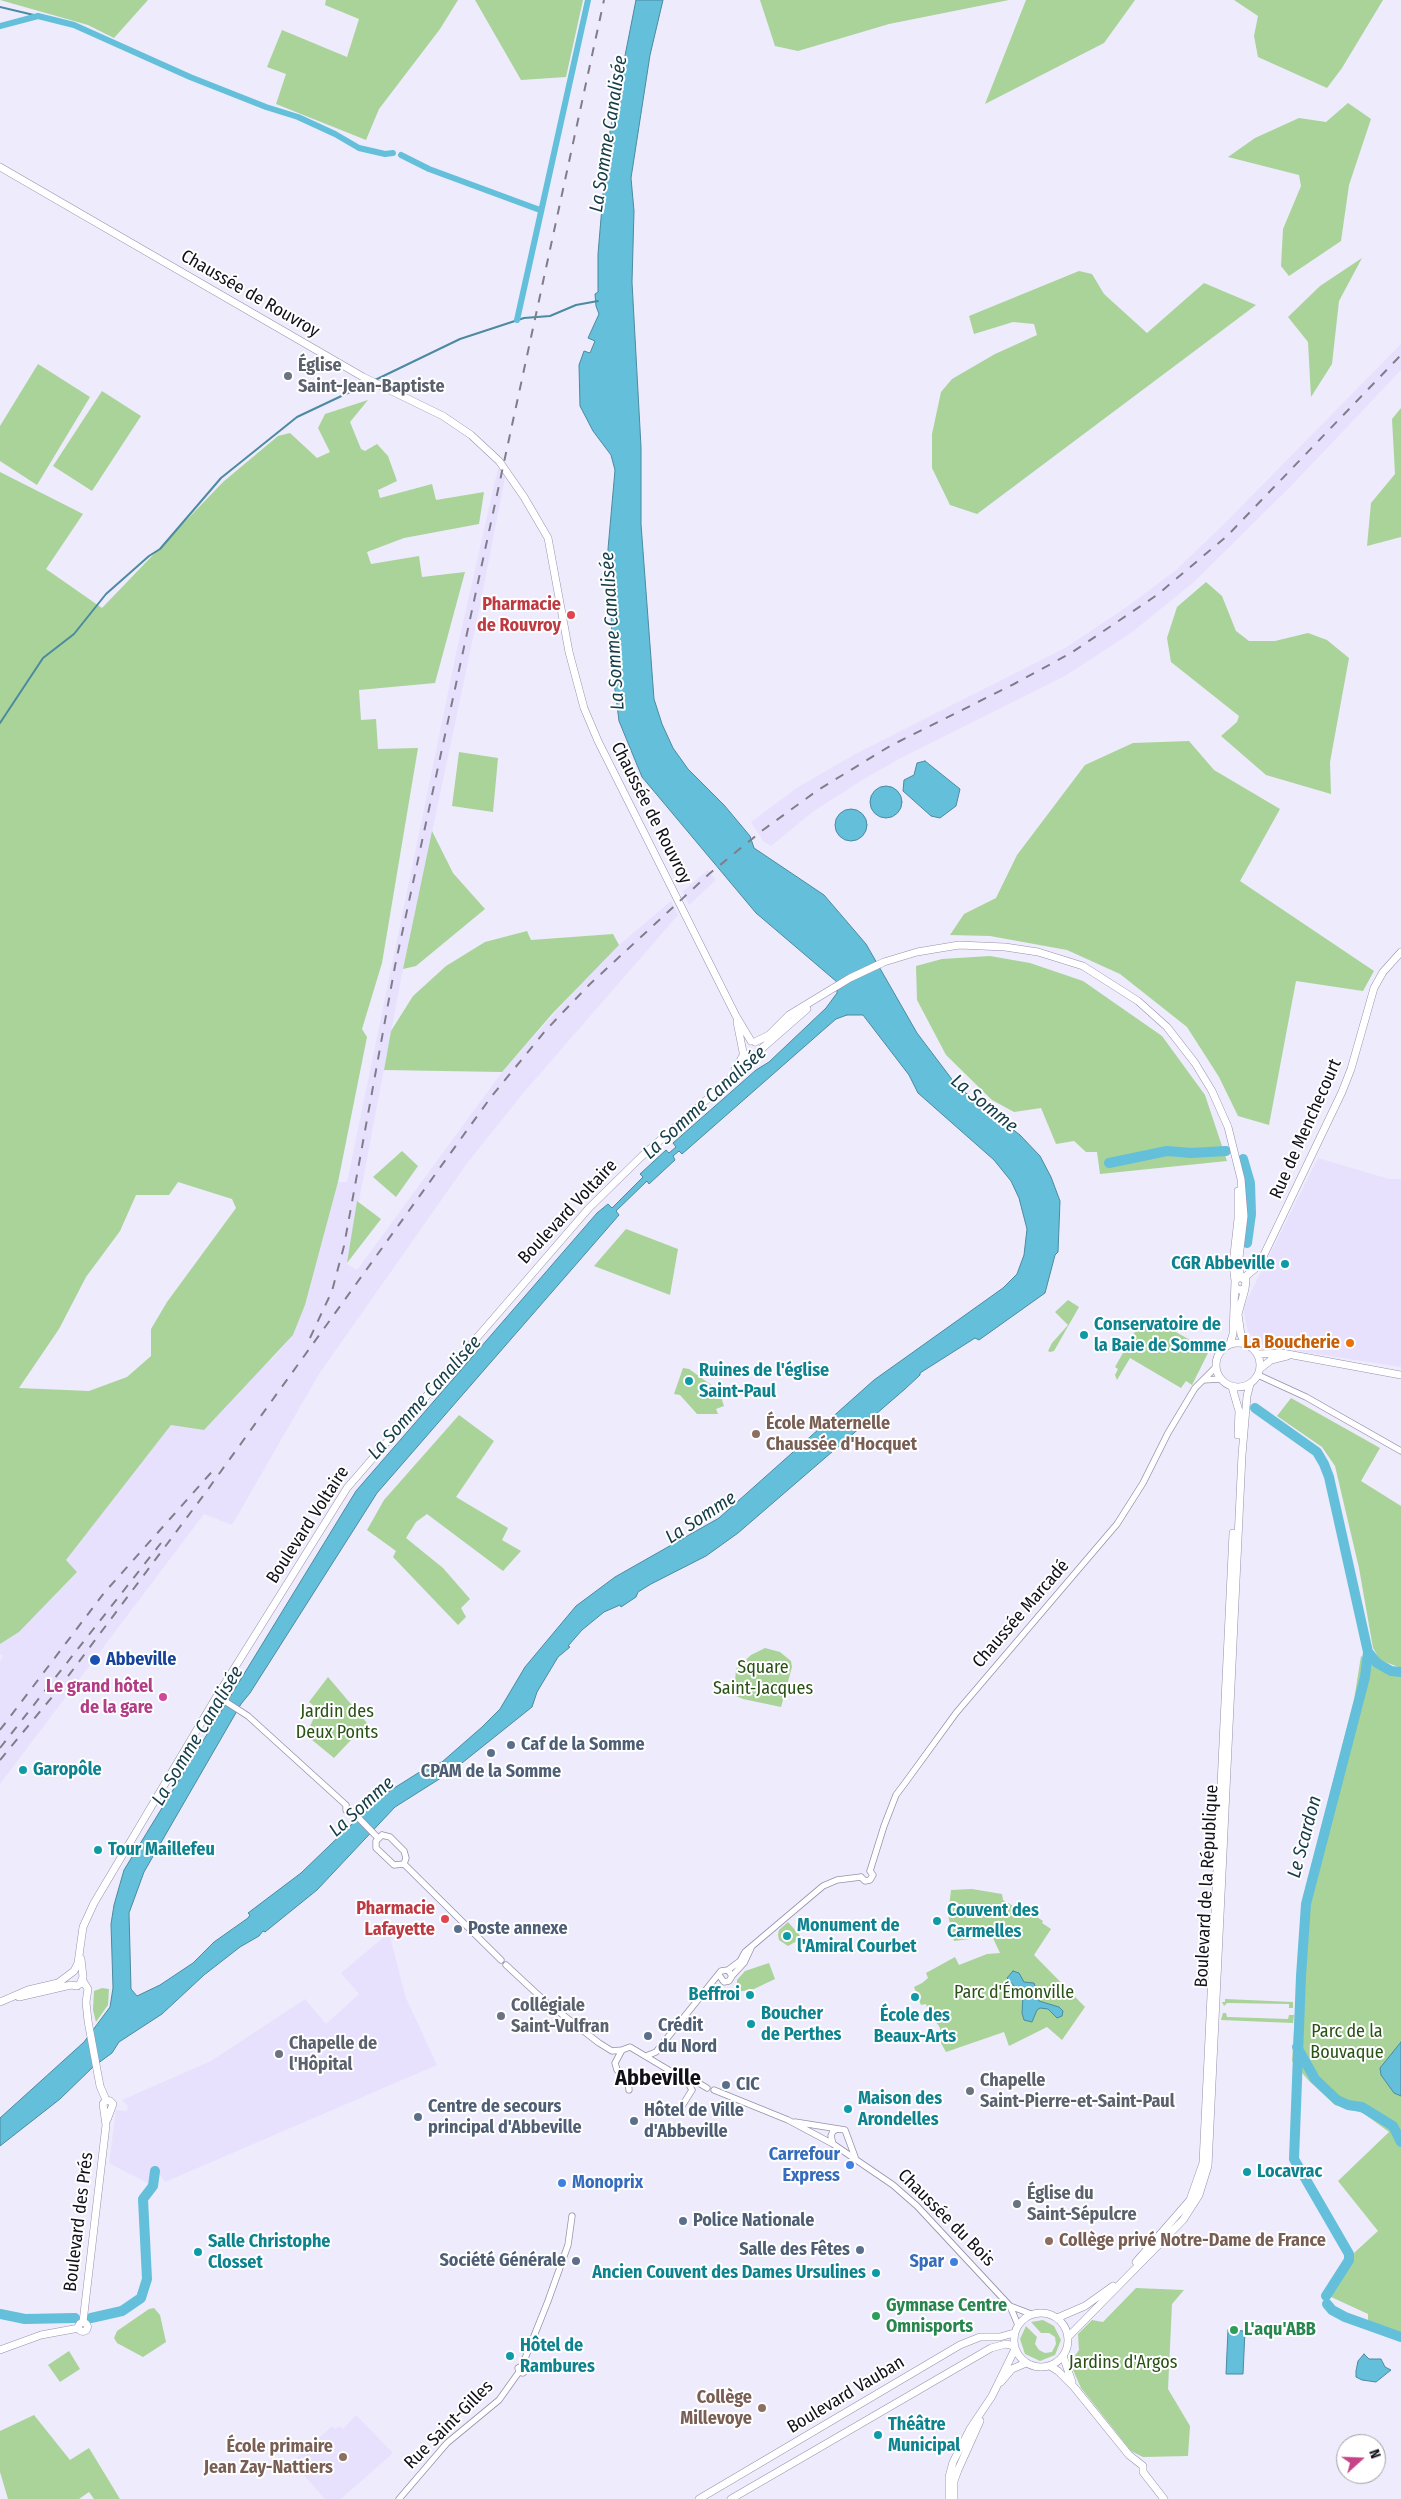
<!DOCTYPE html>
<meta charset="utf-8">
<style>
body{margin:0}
#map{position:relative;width:1401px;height:2499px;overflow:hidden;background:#eeebfc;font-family:"Fira Sans Condensed",sans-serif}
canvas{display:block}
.north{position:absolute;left:1336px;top:2434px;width:50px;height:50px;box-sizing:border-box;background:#fff;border:1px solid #a09fa3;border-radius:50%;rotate:70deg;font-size:14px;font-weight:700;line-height:20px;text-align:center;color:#120f19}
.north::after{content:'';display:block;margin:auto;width:18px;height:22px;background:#c74388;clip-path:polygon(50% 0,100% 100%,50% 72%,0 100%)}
</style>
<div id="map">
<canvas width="1401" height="2499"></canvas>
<div class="north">N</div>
</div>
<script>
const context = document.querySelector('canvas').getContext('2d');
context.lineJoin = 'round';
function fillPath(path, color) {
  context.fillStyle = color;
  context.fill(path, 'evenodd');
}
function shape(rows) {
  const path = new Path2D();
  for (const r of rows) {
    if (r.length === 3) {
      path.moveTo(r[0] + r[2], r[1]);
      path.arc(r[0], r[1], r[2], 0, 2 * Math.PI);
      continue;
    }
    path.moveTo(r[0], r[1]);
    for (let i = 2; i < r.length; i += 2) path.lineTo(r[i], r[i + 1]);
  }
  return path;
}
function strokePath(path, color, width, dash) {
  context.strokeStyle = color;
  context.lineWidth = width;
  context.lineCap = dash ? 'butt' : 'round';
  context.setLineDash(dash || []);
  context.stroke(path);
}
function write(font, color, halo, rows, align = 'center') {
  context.font = font + ' "Fira Sans Condensed",sans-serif';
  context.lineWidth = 4;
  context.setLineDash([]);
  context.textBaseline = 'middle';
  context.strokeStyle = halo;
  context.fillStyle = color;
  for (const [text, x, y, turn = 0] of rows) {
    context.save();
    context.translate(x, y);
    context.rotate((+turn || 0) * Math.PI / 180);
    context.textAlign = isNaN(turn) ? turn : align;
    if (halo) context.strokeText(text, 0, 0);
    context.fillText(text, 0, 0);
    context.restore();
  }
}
fillPath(shape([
 [1401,344,1401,370,1294,483,1194,582,1131,633,1065,676,899,759,864,779,814,811,771,846,763,841,751,822,798,787,857,753,1065,648,1128,606,1176,570,1222,526],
 [498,468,505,477,482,596,403,969,347,1264,357,1270,502,1072,578,987,619,945,671,901,678,915,525,1091,468,1162,319,1374,232,1525,204,1514,0,1784,0,1662,3,1654,0,1655,0,1644,19,1632,77,1572,66,1560,171,1425,272,1359,293,1335,305,1305,338,1182,347,1182,457,649],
 [708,870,716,880,689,905,682,892],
 [1318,1158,1389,1179,1401,1179,1401,1367,1265,1346,1248,1332,1243,1308],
 [384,1937,390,1937,406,1998,437,2065,165,2182,157,2170,154,2170,149,2184,109,2163,116,2110,127,2111,128,2106,122,2100,211,2061,305,1999,326,2024,359,1994,341,1973],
 [356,2415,393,2453,341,2499,325,2499,292,2462,332,2426,335,2429,339,2426,343,2429]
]), '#e8e1fe');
fillPath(shape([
 [0,0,148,0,114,38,88,25],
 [326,0,458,0,440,29,379,109,366,140,276,104,286,74,267,67,282,30,347,57,359,19,325,5],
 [475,0,583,0,566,77,521,80],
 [760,0,1009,0,889,24,798,51,775,46],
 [1026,0,1135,0,1104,43,985,104],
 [1234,0,1383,0,1342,68,1327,88,1258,57,1254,36,1258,16],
 [1348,103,1371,119,1349,185,1341,241,1289,276,1281,266,1283,229,1301,186,1299,175,1228,157,1255,138,1299,118,1326,122],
 [1362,258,1339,301,1332,364,1311,397,1308,342,1288,317,1320,286],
 [1079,271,1092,274,1104,294,1147,333,1204,283,1256,305,977,514,950,505,932,468,932,434,941,392,952,379,995,354,1037,335,1034,324,1013,322,974,334,969,316],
 [38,364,90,397,37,485,0,461,0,426],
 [102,391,141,416,92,491,53,466],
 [368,400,350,422,361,449,365,451,377,444,388,456,397,481,378,490,380,498,432,484,436,500,484,492,479,524,404,538,367,552,371,564,419,556,422,577,465,572,435,683,359,690,361,720,376,719,378,749,418,748,382,963,362,1029,367,1037,338,1182,305,1305,293,1335,204,1430,171,1425,66,1560,77,1572,19,1632,0,1644,0,472,83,514,46,569,102,608,223,482,278,436,290,433,317,458,330,452,318,428,325,414],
 [178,1182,232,1199,236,1208,167,1302,151,1329,151,1356,127,1377,89,1391,19,1388,59,1329,86,1277,120,1231,136,1195,169,1195],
 [1401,408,1401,537,1367,546,1371,503,1395,474,1392,419],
 [1206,582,1222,596,1236,631,1249,641,1275,641,1308,633,1327,640,1349,658,1330,762,1331,794,1266,775,1221,736,1237,722,1239,716,1171,662,1167,638,1177,607],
 [1189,741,1214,770,1280,809,1240,881,1374,971,1363,991,1296,981,1269,1125,1238,1116,1219,1077,1187,1027,1120,974,1067,950,990,936,950,935,964,914,996,898,1017,855,1085,765,1133,743],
 [459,752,498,758,493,812,452,806],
 [432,831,453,873,485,909,416,966,403,969],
 [527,931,531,940,613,934,619,945,552,1014,502,1072,384,1070,391,1031,413,996,446,966,485,942],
 [990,956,1030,963,1083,981,1162,1036,1205,1095,1227,1161,1100,1174,1097,1152,1086,1152,1074,1141,1056,1144,1041,1108,1014,1112,992,1100,946,1055,917,1000,916,966,942,959],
 [402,1151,418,1166,396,1197,373,1177],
 [357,1201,381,1219,347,1263],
 [626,1229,678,1249,670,1295,594,1266],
 [1068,1300,1079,1307,1054,1351,1050,1352,1048,1351,1052,1343,1068,1325,1055,1312],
 [1141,1321,1162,1324,1209,1351,1192,1385,1186,1381,1181,1388,1130,1358,1117,1380,1115,1375,1118,1369,1115,1367],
 [683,1368,689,1369,714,1387,723,1390,721,1397,724,1406,716,1409,718,1414,697,1414,680,1395,674,1394],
 [1291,1398,1380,1448,1361,1481,1401,1506,1401,1668,1380,1660,1373,1648,1359,1568,1335,1466,1322,1447,1277,1416],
 [459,1415,494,1441,456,1497,508,1528,502,1540,521,1551,503,1571,427,1514,416,1522,406,1538,443,1568,470,1599,461,1608,466,1617,458,1625,393,1557,396,1551,367,1530,384,1500],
 [765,1648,780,1652,791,1661,792,1667,781,1707,743,1699,734,1695,736,1669,751,1655],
 [1361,1656,1390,1674,1401,1675,1401,2339,1368,2326,1368,2314,1329,2296,1355,2252,1378,2231,1338,2181,1389,2132,1363,2113,1335,2105,1309,2081,1292,2061,1302,1901,1354,1700],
 [328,1677,367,1723,334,1758,306,1735,318,1709,309,1702],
 [972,1889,1002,1894,1003,1900,1020,1910,1022,1907,1043,1921,1042,1923,1051,1929,1034,1955,1085,2007,1062,2040,1047,2027,1009,2046,1004,2032,946,2052,937,2036,942,2034,939,2026,929,2014,926,2004,921,2005,914,1987,922,1983,928,1978,926,1973,955,1957,959,1965,987,1954,1000,1953,992,1936,954,1941,948,1915,951,1890],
 [788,1922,802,1938,788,1946,779,1940,778,1935,779,1930],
 [769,1963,775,1979,754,1989,737,1992,737,1980,745,1971],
 [102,1988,109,1989,108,2005,96,2022,93,2010,94,1991],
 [1225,1999,1293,2002,1293,2008,1289,2008,1289,2004,1227,2003,1224,2006,1222,2002,1225,2002],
 [1223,2013,1226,2013,1227,2017,1288,2019,1289,2015,1294,2015,1293,2023,1221,2020],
 [1136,2288,1184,2290,1172,2304,1168,2389,1190,2426,1188,2456,1143,2457,1131,2451,1081,2388,1070,2363,1079,2350,1078,2334,1092,2320,1103,2322],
 [154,2308,160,2315,166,2342,143,2357,117,2343,114,2338,117,2331,149,2309],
 [1043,2320,1054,2326,1061,2340,1055,2355,1040,2361,1025,2354,1020,2339,1026,2326,1037,2337,1035,2344,1039,2350,1045,2353,1052,2352,1056,2344,1055,2337,1049,2333,1041,2333,1031,2322],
 [69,2351,80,2369,60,2382,48,2365],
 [34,2415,70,2460,89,2448,120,2499,94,2499,89,2492,79,2499,8,2499,0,2472,0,2431]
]), '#a9d399');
const water = shape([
 [636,0,663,0,650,55,631,178,634,211,632,282,641,447,641,524,654,699,662,724,673,748,688,769,724,805,750,836,754,848,824,895,866,944,917,1033,957,1086,1020,1135,1040,1156,1051,1177,1060,1201,1058,1252,1055,1255,1045,1293,979,1340,975,1338,920,1373,920,1375,905,1389,738,1533,706,1556,651,1584,638,1592,636,1597,621,1607,620,1605,604,1612,582,1630,568,1646,570,1647,558,1657,537,1692,532,1707,452,1771,395,1807,317,1890,265,1932,263,1931,259,1936,240,1947,204,1975,162,2014,119,2042,112,2053,93,2067,60,2099,0,2146,0,2118,84,2042,110,2007,113,1988,111,1924,114,1905,124,1870,356,1491,597,1213,608,1204,612,1208,643,1177,640,1174,666,1150,669,1153,676,1147,673,1143,756,1070,769,1062,826,1008,837,993,837,982,756,913,642,777,619,721,614,682,608,549,615,470,611,455,593,431,580,406,579,365,584,351,590,353,595,341,588,338,599,314,596,306,595,294,598,292,598,254,607,147,636,0],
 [847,1015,863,1015,909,1075,918,1093,994,1160,1011,1181,1019,1198,1027,1229,1024,1255,1017,1274,1003,1288,874,1380,719,1518,615,1577,576,1606,525,1667,500,1709,482,1727,442,1762,418,1773,380,1797,301,1873,248,1913,250,1915,248,1918,214,1942,193,1963,160,1985,137,1996,131,1989,129,1913,144,1872,241,1704,250,1693,377,1493,619,1215,616,1211,647,1181,649,1184,675,1160,673,1156,679,1151,682,1154,821,1032,836,1019,847,1015],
 [925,761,960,789,956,806,940,818,931,816,903,791,904,780,914,775,917,763,925,761],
 [886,802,16],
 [851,825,16],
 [1013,1971,1019,1973,1024,1982,1034,1983,1039,2001,1059,2007,1063,2011,1062,2016,1057,2018,1048,2009,1040,2008,1037,2010,1032,2022,1024,2020,1022,2013,1023,1996,1007,1978,1013,1971],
 [1401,2042,1401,2096,1394,2093,1381,2075,1380,2068,1401,2042],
 [1228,2330,1245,2331,1243,2374,1226,2374,1228,2330],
 [1364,2354,1369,2359,1381,2359,1385,2367,1391,2370,1376,2382,1362,2380,1356,2377,1356,2371,1358,2361,1364,2354]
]);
fillPath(water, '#64bfda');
strokePath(water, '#4b8aa0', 1);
strokePath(shape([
 [0,7,38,16],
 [373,381,460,339,524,318,550,316,576,305,598,301],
 [0,723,43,658,74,634,106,594,149,556,160,549,221,478,297,417,369,383]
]), '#4b8aa0', 2);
strokePath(shape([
 [0,26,38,16,74,25,190,77,266,107,298,117,335,134,359,148,385,154,393,153],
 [401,155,429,169,540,210],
 [517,320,588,0]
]), '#64bfda', 6);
strokePath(shape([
 [1243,1159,1250,1183,1251,1214,1247,1243],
 [1109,1163,1167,1151,1191,1153,1226,1151],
 [1255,1408,1317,1452,1324,1464,1329,1477,1368,1652,1365,1677,1306,1904,1301,1976,1294,2159,1349,2254,1349,2260,1326,2296],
 [1368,1652,1377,1663,1391,1671,1401,1672],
 [1297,2047,1315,2079,1337,2100,1348,2105,1362,2107,1393,2126,1401,2142],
 [1327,2304,1332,2310,1345,2317,1401,2337],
 [0,2314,25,2319,75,2318],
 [91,2318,122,2311,141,2298,147,2279,143,2199,153,2186,155,2171]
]), '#64bfda', 10);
const minor = shape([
 [1258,1375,1306,1397,1401,1451],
 [1203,1380,1221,1379],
 [217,1696,248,1716,346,1805],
 [346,1805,346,1810,351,1810,378,1838],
 [382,1835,390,1837,404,1851,406,1858,404,1864,394,1865,376,1848,376,1841,382,1835],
 [404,1864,501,1960],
 [870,1871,884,1826,896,1795,905,1783,956,1713,1117,1524,1143,1483,1168,1433,1195,1388,1216,1367],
 [861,1877,865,1881,870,1880,873,1875,870,1871],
 [506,1965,548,2004],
 [728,1970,740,1961,745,1952,823,1886,837,1880,861,1877],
 [732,1976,744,1963,751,1948],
 [554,2008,599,2043,612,2051,622,2050],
 [646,2056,656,2052,721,1971,728,1970,732,1976,729,1981,724,1982,719,1975],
 [687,2081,697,2082,707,2088],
 [629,2090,628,2079,617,2070,615,2063,622,2050,630,2047,687,2081,692,2090],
 [714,2090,788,2120,833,2144,893,2185,917,2206,1010,2306,1018,2325],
 [682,2106,692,2090],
 [795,2122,845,2130,855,2157],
 [833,2144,831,2136,833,2131,838,2129],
 [1010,2306,1031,2314],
 [519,2372,518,2368,522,2366,548,2301,568,2245,572,2216],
 [519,2372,523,2373,525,2371,522,2366],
 [399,2499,447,2443,499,2400,519,2372]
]);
const major = shape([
 [0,167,363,377,443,416,471,435,499,461,524,497,548,538,569,652,584,708,598,741,736,1016,751,1041],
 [737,1022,743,1052,747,1056],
 [755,1042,769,1035,789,1015,850,978,884,962,917,952,959,945,1005,947,1038,952,1083,966,1138,1001,1167,1027,1195,1063,1212,1091,1228,1127,1241,1179,1244,1216,1238,1266,1241,1277],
 [759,1051,807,1009],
 [735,1069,744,1054],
 [1244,1278,1259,1265,1342,1092,1351,1069,1374,988,1383,972,1401,952],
 [1235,1281,1233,1264,1238,1219,1238,1191],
 [1245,1289,1238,1314,1241,1335,1246,1344],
 [1238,1365,22],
 [1230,1344,1233,1334,1235,1281,1239,1277,1246,1280,1245,1289,1239,1290,1235,1287],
 [1258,1354,1282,1353,1401,1375],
 [1261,1368,1271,1360,1287,1356],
 [1232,1387,1239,1411,1238,1435],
 [83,1981,88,1989,86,2002,88,2021,100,2086,106,2100],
 [80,1984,83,1977,81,1959],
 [19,1997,71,1985,77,1986],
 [0,2002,28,1990,58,1983,74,1971,78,1963,83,1927,94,1903,217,1696,347,1488,589,1208,642,1156,728,1081,751,1057],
 [106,2100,110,2101,113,2104,107,2120],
 [1136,2262,1190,2200,1203,2163,1233,1533],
 [1041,2340,27],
 [1057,2318,1085,2306,1113,2286],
 [83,2322,106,2125,103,2104,106,2100],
 [83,2327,4.5],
 [1068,2337,1183,2220,1199,2195,1208,2166,1242,1455,1247,1396,1250,1384],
 [0,2350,41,2335,79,2328],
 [1063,2356,1072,2382],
 [1050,2366,1058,2371,1074,2387,1129,2455,1143,2466,1143,2472,1164,2499],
 [1001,2382,1012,2369,1026,2363],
 [699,2499,960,2345,980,2337,1000,2337,1014,2333],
 [731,2499,991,2348,1006,2344,1014,2346],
 [949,2499,949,2477,953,2462,970,2429,992,2396,1015,2349],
 [954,2499,954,2481,958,2470,980,2421]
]);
strokePath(minor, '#9790ab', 7);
strokePath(major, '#9790ab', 8);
strokePath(minor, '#fff', 5.5);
strokePath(major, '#fff', 7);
strokePath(shape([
 [310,1338,332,1291,344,1246,395,966,604,0],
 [0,1730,104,1593,217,1466],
 [0,1748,161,1543],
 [0,1760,57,1691,206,1492,491,1097,546,1030,590,984,709,874,763,830,818,790,890,746,1014,684,1071,653,1157,595,1227,536,1401,355]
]), '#807d8b', 2, [9, 9]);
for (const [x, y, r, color] of [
 [288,376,5,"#6b7280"],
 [571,615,5,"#e0444e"],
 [1285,1264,5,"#0f9aa8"],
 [1084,1335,5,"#0f9aa8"],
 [1350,1343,5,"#e8710a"],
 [689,1381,5,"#0f9aa8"],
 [756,1434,5,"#8d6e63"],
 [95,1660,6,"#1a4fb4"],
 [163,1697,5,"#d1479c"],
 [511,1745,5,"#5c6f8a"],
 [491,1753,5,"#5c6f8a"],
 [23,1770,5,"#0f9aa8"],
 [98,1850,5,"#0f9aa8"],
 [445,1919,5,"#e0444e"],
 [937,1921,5,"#0f9aa8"],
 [458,1929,5,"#5c6f8a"],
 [787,1936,5,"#0f9aa8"],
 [750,1995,5,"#0f9aa8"],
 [915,1997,5,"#0f9aa8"],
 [501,2016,5,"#6b7280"],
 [751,2024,5,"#0f9aa8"],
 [648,2036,5,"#5c6f8a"],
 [279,2054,5,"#6b7280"],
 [726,2085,5,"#5c6f8a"],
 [970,2091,5,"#6b7280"],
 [848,2109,5,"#0f9aa8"],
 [418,2117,5,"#5c6f8a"],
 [634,2121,5,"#5c6f8a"],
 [850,2165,5,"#3f7fe0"],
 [1247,2172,5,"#0f9aa8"],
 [562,2183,5,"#3f7fe0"],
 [1017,2204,5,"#6b7280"],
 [683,2221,5,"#5c6f8a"],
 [1049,2241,5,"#8d6e63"],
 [860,2250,5,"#5c6f8a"],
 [198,2252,5,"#0f9aa8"],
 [576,2261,5,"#5c6f8a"],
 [954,2262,5,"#3f7fe0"],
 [876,2273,5,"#0f9aa8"],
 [876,2316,5,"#2e9e5b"],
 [1234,2330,5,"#2e9e5b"],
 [510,2356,5,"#0f9aa8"],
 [762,2408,5,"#8d6e63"],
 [878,2435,5,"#0f9aa8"],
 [343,2457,5,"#8d6e63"]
]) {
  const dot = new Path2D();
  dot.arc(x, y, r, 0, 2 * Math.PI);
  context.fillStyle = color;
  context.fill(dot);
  strokePath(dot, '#fff', 2);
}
write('18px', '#120f19', '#fff', [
 ["Chaussée de Rouvroy",250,294,30],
 ["Chaussée de Rouvroy",651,813,63],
 ["Rue de Menchecourt",1306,1129,-66],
 ["Boulevard Voltaire",568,1212,-47],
 ["Boulevard Voltaire",308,1525,-57],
 ["Chaussée Marcadé",1021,1614,-49],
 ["Boulevard de la République",1207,1886,-87],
 ["Chaussée du Bois",946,2218,45],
 ["Boulevard des Prés",79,2222,-83],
 ["Boulevard Vauban",846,2395,-31],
 ["Rue Saint-Gilles",449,2425,-45]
]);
write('bold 18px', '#5b616d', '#fff', [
 ["Église",298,366],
 ["Saint-Jean-Baptiste",298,387],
 ["Collégiale",511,2006],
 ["Saint-Vulfran",511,2027],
 ["Chapelle de",289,2044],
 ["l'Hôpital",289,2065],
 ["Chapelle",980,2081],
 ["Saint-Pierre-et-Saint-Paul",980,2102],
 ["Église du",1027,2194],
 ["Saint-Sépulcre",1027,2215]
], 'left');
write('bold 18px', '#be3a42', '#fff', [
 ["Pharmacie",561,605],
 ["de Rouvroy",561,626],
 ["Pharmacie",435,1909],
 ["Lafayette",435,1930]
], 'right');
write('bold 18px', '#0d838f', '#fff', [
 ["CGR Abbeville",1275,1264,"right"],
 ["Conservatoire de",1094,1325],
 ["la Baie de Somme",1094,1346],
 ["Ruines de l'église",699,1371],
 ["Saint-Paul",699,1392],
 ["Garopôle",33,1770],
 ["Tour Maillefeu",108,1850],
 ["Couvent des",947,1911],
 ["Carmelles",947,1932],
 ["Monument de",797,1926],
 ["l'Amiral Courbet",797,1947],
 ["Beffroi",740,1995,"right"],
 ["Boucher",761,2014],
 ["de Perthes",761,2035],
 ["École des",915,2016,"center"],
 ["Beaux-Arts",915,2037,"center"],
 ["Maison des",858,2099],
 ["Arondelles",858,2120],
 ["Locavrac",1257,2172],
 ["Salle Christophe",208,2242],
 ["Closset",208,2263],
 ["Ancien Couvent des Dames Ursulines",866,2273,"right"],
 ["Hôtel de",520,2346],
 ["Rambures",520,2367],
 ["Théâtre",888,2425],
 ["Municipal",888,2446]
], 'left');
write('bold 18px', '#c56008', '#fff', [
 ["La Boucherie",1340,1343]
], 'right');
write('bold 18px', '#785e54', '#fff', [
 ["École Maternelle",766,1424],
 ["Chaussée d'Hocquet",766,1445],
 ["Collège privé Notre-Dame de France",1059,2241],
 ["Collège",752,2398,"right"],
 ["Millevoye",752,2419,"right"],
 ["École primaire",333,2447,"right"],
 ["Jean Zay-Nattiers",333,2468,"right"]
], 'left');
write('bold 18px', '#164399', '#fff', [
 ["Abbeville",106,1660]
], 'left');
write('18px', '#285115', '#fff', [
 ["Square",763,1668],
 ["Saint-Jacques",763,1689],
 ["Jardin des",337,1712],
 ["Deux Ponts",337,1733],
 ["Parc d'Émonville",1014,1993],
 ["Parc de la",1347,2032],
 ["Bouvaque",1347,2053],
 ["Jardins d'Argos",1123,2363]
]);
write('bold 18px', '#b23c85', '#fff', [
 ["Le grand hôtel",153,1687],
 ["de la gare",153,1708]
], 'right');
write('bold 18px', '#4e5e75', '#fff', [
 ["Caf de la Somme",521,1745],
 ["CPAM de la Somme",491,1772,"center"],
 ["Poste annexe",468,1929],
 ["Crédit",658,2026],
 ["du Nord",658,2047],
 ["CIC",736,2085],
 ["Centre de secours",428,2107],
 ["principal d'Abbeville",428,2128],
 ["Hôtel de Ville",644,2111],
 ["d'Abbeville",644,2132],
 ["Police Nationale",693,2221],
 ["Salle des Fêtes",850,2250,"right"],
 ["Société Générale",566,2261,"right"]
], 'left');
write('bold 18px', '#366cbe', '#fff', [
 ["Carrefour",840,2155],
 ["Express",840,2176],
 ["Monoprix",572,2183,"left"],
 ["Spar",944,2262]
], 'right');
write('bold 18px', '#27864d', '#fff', [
 ["Gymnase Centre",886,2306],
 ["Omnisports",886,2327],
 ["L'aqu'ABB",1244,2330]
], 'left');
write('italic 19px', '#143d49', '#fff', [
 ["La Somme Canalisée",609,134,-81],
 ["La Somme Canalisée",613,631,-94],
 ["La Somme Canalisée",705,1103,-42],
 ["La Somme",984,1104,39],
 ["La Somme Canalisée",425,1398,-48],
 ["La Somme",701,1518,-33],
 ["La Somme Canalisée",198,1736,-59],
 ["La Somme",362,1807,-42],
 ["Le Scardon",1305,1837,-75]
]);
write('bold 22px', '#120f19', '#fff', [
 ["Abbeville",658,2079]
]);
</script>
